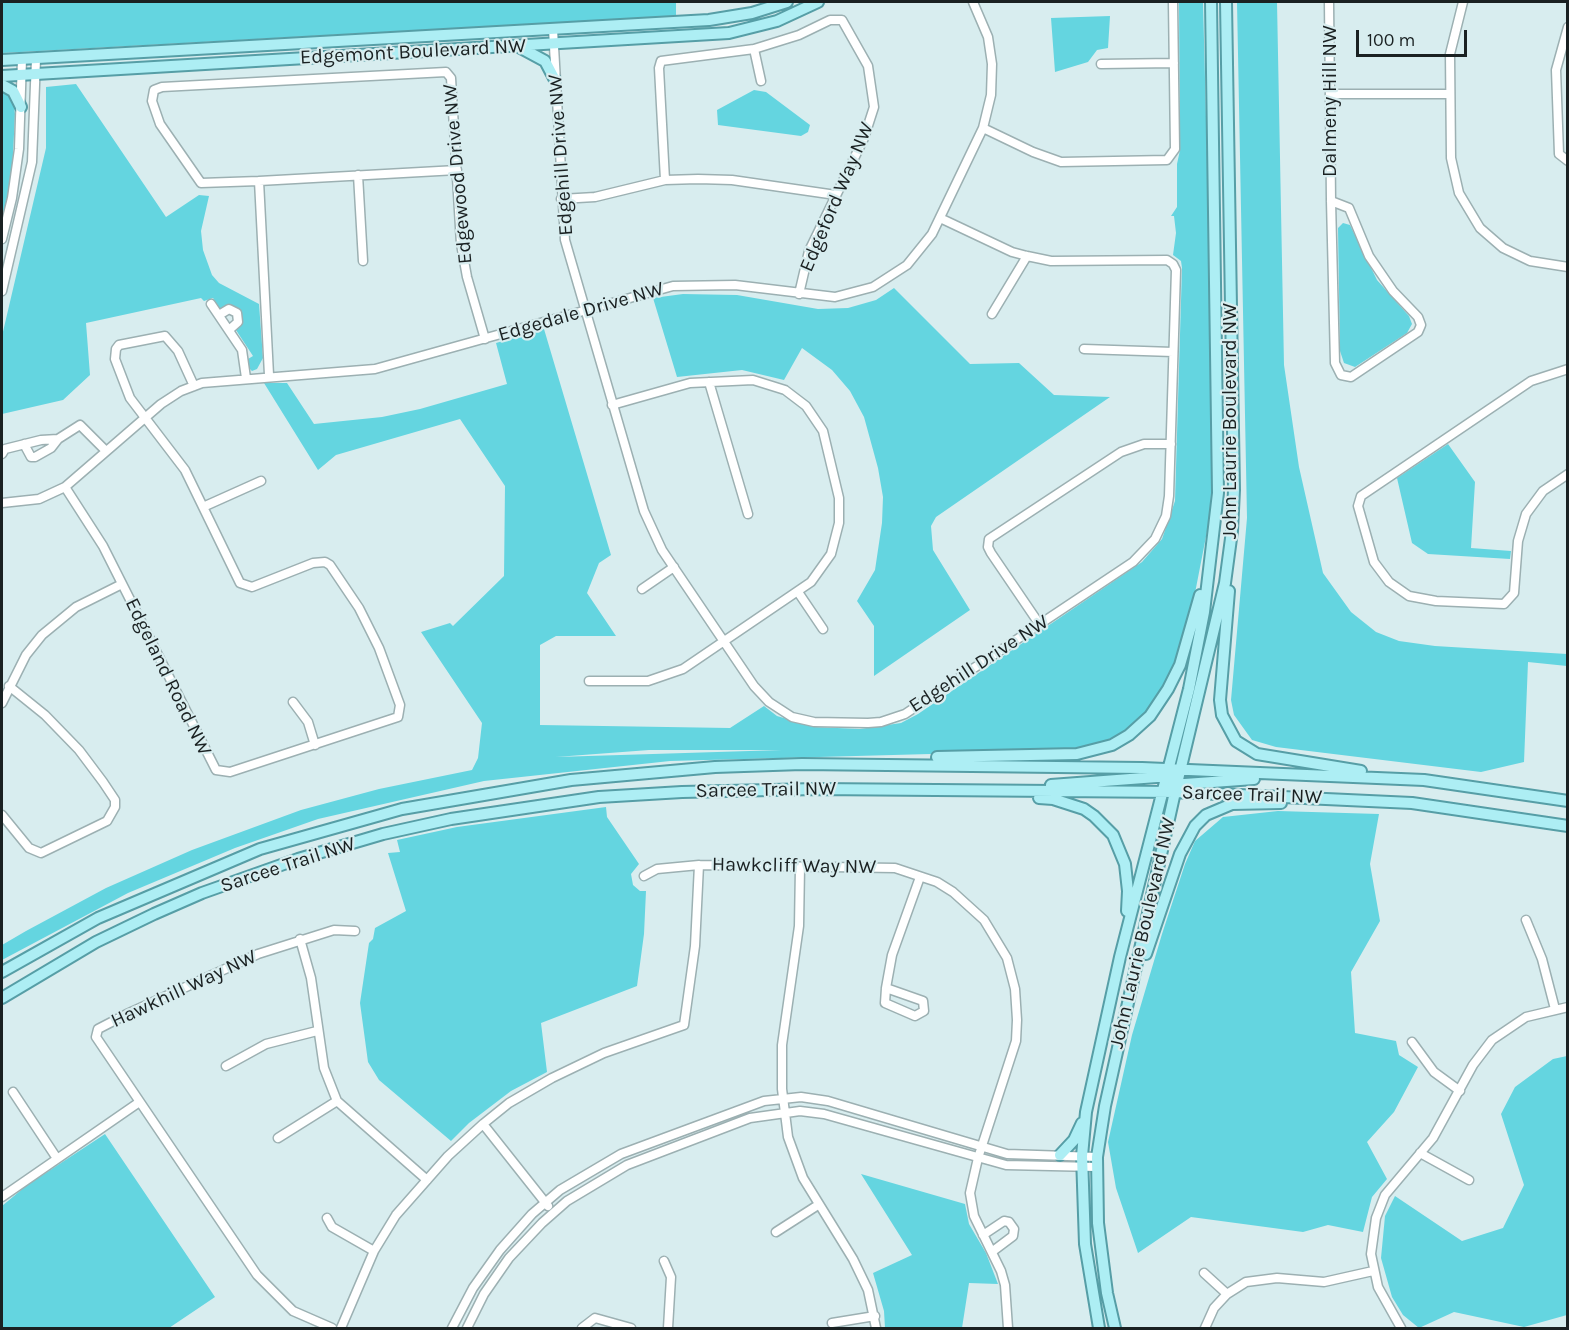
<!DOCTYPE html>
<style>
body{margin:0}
#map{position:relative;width:1569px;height:1330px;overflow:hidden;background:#d8edef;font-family:Karla,sans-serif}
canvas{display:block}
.frame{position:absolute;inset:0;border:3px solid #1a2122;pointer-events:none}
.scale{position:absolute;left:1356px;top:30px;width:111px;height:27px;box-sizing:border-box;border:3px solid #1a2122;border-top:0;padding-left:8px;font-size:18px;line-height:21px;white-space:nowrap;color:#1a2122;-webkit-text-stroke:4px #d8edef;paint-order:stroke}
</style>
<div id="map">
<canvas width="1569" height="1330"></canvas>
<div class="frame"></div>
<div class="scale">100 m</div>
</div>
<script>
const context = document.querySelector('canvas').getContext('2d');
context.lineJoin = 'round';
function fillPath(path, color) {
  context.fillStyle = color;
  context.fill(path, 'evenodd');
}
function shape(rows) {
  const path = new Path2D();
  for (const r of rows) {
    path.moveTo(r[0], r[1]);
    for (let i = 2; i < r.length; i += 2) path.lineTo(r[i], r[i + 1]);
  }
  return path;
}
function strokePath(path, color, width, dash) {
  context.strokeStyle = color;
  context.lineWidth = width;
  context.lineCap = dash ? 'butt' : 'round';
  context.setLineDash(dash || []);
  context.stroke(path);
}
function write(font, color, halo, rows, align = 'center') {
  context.font = font + ' Karla,sans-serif';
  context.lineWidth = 4.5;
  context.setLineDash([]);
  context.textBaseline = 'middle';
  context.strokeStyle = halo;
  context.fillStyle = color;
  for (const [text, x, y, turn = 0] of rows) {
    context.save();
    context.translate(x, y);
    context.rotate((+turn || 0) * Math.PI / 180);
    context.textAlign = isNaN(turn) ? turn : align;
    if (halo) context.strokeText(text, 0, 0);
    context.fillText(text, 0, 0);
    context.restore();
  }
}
fillPath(shape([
 [2,2,676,2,676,16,2,53],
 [1179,2,1203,2,1214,423,1210,516,1195,593,1178,657,1152,708,1123,734,1079,750,670,761,484,781,318,819,235,848,128,893,2,960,2,945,26,931,106,888,192,850,301,810,379,789,472,770,478,758,482,723,421,632,450,623,453,626,504,576,505,486,460,419,336,455,318,470,264,383,287,383,314,424,382,417,420,409,507,384,496,343,544,329,611,555,599,563,587,593,616,636,556,636,540,645,540,725,730,728,764,706,777,716,814,727,860,729,901,723,918,714,1142,562,1162,539,1175,501,1182,268,1181,261,1173,255,1176,233,1174,216,1171,216,1177,207,1177,164,1180,150],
 [649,750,782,750,556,757],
 [1237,2,1277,2,1284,365,1299,467,1323,573,1351,612,1376,632,1399,641,1435,646,1567,654,1567,666,1528,662,1524,762,1481,772,1276,747,1252,740,1234,715,1231,700,1247,518],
 [1110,16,1108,48,1097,50,1088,62,1055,72,1051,18],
 [76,84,166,217,199,195,209,196,201,231,203,250,212,275,219,283,259,304,263,358,257,369,252,371,249,368,248,359,253,356,236,330,242,320,239,311,220,309,213,298,204,301,201,298,86,323,90,375,63,400,2,414,2,336,46,148,46,87],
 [2,89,13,98,15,114,12,174,2,222],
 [754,90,766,92,810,125,808,132,801,136,718,125,717,110],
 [1343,223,1350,225,1377,280,1409,316,1412,324,1407,333,1355,367,1344,363,1340,351,1338,228],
 [894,288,970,364,1019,363,1054,395,1110,397,936,517,931,526,933,550,970,610,874,676,874,626,857,601,875,570,882,523,883,497,878,468,864,417,850,391,832,370,802,348,784,380,742,370,677,377,653,298,683,294,737,295,818,309,848,308,876,300],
 [1448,444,1475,482,1471,548,1511,551,1510,559,1428,554,1412,543,1397,478],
 [606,807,607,817,639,864,631,874,633,885,640,891,646,891,644,934,637,986,541,1023,547,1072,511,1091,469,1123,451,1141,379,1080,368,1062,360,1003,369,943,373,939,375,928,406,911,388,853,400,852,397,840,457,827],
 [1278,811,1379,814,1370,864,1380,921,1351,972,1355,1033,1396,1041,1399,1055,1418,1067,1394,1112,1367,1142,1387,1179,1372,1197,1363,1232,1328,1225,1303,1232,1191,1217,1138,1253,1116,1188,1108,1142,1132,1035,1162,934,1185,864,1195,841,1223,817],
 [1567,1056,1567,1315,1524,1327,1454,1312,1419,1328,1403,1315,1392,1297,1381,1258,1385,1216,1395,1196,1462,1241,1503,1228,1524,1185,1501,1114,1515,1087,1553,1059],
 [105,1134,215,1297,169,1328,2,1328,2,1206,26,1186],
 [861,1174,965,1204,969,1224,986,1253,998,1284,969,1283,962,1328,885,1328,884,1311,873,1273,912,1255]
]), '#64d5e0');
const minor = shape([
 [1329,2,1331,201,1335,363,1341,375,1351,377,1418,332,1421,325,1418,317,1393,291,1369,256,1349,208,1331,201],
 [1463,2,1450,54,1451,158,1459,193,1480,228,1503,248,1530,261,1568,267],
 [1568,27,1556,70,1559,154,1568,161],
 [553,29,565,240,644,511,662,550,754,686,769,702,792,717,814,722,868,723,881,722,905,714,1133,562,1155,539,1166,516,1169,496,1176,270,1173,264,1167,260,1051,261,1027,256,1012,252,940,218],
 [754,49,761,81],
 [1101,64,1174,63],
 [1331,94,1450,94],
 [983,128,1033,152,1061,162,1167,160,1175,149,1173,2],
 [358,175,363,261],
 [665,180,659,68,661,61,754,49,799,35,830,20,842,20,868,66,874,107,864,138,809,251,799,294],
 [259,181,201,183,160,124,152,101,154,90,162,87,446,72,451,78,461,244,467,277,485,339],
 [561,199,595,197,665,180,698,179,732,180,836,195],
 [2,239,12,198,19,149,22,59],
 [2,291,32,162,36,59],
 [211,304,242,350,246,378],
 [992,314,1027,256],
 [219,315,229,309,237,313,238,322,229,330],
 [1084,349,1173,352],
 [1568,369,1531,381,1361,496,1358,506,1374,562,1389,582,1409,596,1436,601,1504,604,1514,593,1518,541,1526,514,1543,491,1568,474],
 [269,375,259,181,457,170],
 [709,382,748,514],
 [24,444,31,457,35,457,51,448,58,439],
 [2,454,5,449,41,440,58,439,80,425,106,451],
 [65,487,103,546,216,770,230,772,398,717,400,705,379,648,359,608,330,565,325,562,313,563,252,587,240,583,185,470,130,398,115,359,116,349,119,345,165,336,178,351,194,386],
 [2,503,39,499,65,487,161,404,181,391,202,383,375,369,673,286,735,285,835,297,873,287,907,265,932,234,983,128,991,95,992,64,988,37,973,2],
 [203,507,261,481],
 [642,589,674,567],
 [798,592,823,629],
 [1040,625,991,553,988,547,989,539,1121,452,1144,444,1171,444],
 [589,681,648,681,683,669,811,582,831,554,839,523,839,498,823,431,806,406,785,390,753,380,690,383,612,405],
 [293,702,308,722,315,745],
 [2,703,26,655,42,635,76,607,122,584],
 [2,815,29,848,41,853,107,821,115,807,115,800,103,782,79,750,45,715,9,686],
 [800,867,799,926,782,1045,782,1089,788,1137,803,1178,853,1259,868,1290,876,1328],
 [644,876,657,869,699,865,895,868,937,882,953,892,984,920,1007,958,1015,989,1017,1020,1016,1041,978,1158,970,1193,974,1216,1001,1271,1005,1285,1008,1328],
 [1526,920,1542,959,1555,1009],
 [300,939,311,978,324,1068,337,1101,427,1180],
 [886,988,923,1001,924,1011,915,1016,885,1003,886,988,892,955,920,877],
 [1412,1042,1434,1072,1460,1091],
 [226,1066,266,1044,317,1031],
 [13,1092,56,1157],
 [483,1124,548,1206],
 [278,1138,337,1101],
 [1420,1153,1469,1180],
 [2,1197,138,1103],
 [327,1218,332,1227,374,1251],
 [776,1232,818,1205],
 [983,1235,1004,1221,1009,1222,1014,1229,1013,1236,993,1251],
 [664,1261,671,1277,668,1328],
 [1204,1273,1227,1294],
 [832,1323,875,1316],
 [332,1328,293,1311,257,1275,96,1037,98,1029,129,1013,258,954,334,930,355,931],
 [341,1328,374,1251,396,1215,448,1156,483,1124,509,1103,552,1078,604,1053,684,1025,695,946,699,865],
 [452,1328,473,1288,500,1250,532,1214,560,1190,621,1154,764,1101,801,1097,828,1101,1007,1154,1097,1157],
 [467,1328,484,1294,509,1258,542,1223,567,1201,627,1165,750,1118,800,1111,824,1114,1006,1165,1096,1167],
 [582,1328,595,1318,631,1328],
 [1205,1328,1214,1308,1227,1294,1246,1282,1277,1278,1324,1282,1373,1271],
 [1401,1328,1378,1287,1371,1254,1376,1218,1385,1195,1433,1138,1473,1065,1492,1040,1526,1017,1568,1007]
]);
const major = shape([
 [519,47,545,61,555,80],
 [2,60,709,20,752,13,787,2],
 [2,76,729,33,777,21,818,2],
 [2,85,13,91,21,107],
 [1229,591,1220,700,1222,715,1236,741,1257,754,1361,771],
 [937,757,1077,754,1112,745,1129,735,1150,716,1168,689,1180,665,1200,595],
 [1051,785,1170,776],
 [1171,785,1254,779],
 [1039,798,1053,799,1084,809,1094,816,1113,835,1125,864,1128,891,1127,911],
 [1146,954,1180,854,1195,826,1206,815,1232,804,1281,803],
 [2,972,98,918,260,849,402,809,571,780,715,767,802,764,1142,768,1424,780,1568,801],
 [2,998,96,942,154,914,202,893,298,859,383,834,451,819,599,797,682,792,816,789,1175,792,1412,803,1568,826],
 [1060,1155,1074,1140,1082,1123],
 [1099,1328,1085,1244,1082,1156,1086,1112,1120,957,1189,689,1204,612,1218,493,1211,2],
 [1115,1328,1107,1293,1098,1223,1097,1157,1105,1106,1175,792,1225,583,1232,531,1234,490,1226,2]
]);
strokePath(minor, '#9cb0b2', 11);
strokePath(major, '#569ea6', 14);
strokePath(minor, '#fff', 8);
strokePath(major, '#adeef4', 10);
write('20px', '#1a2122', '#d8edef', [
 ["Edgemont Boulevard NW",413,52,-3],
 ["Dalmeny Hill NW",1330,101,-90],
 ["Edgehill Drive NW",561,155,-94],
 ["Edgewood Drive NW",458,174,-95],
 ["Edgeford Way NW",837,197,-67],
 ["Edgedale Drive NW",581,312,-16],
 ["John Laurie Boulevard NW",1230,421,-90],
 ["Edgehill Drive NW",979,664,-33],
 ["Edgeland Road NW",168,677,64],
 ["Sarcee Trail NW",766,790,-1],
 ["Sarcee Trail NW",1252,795,2],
 ["Sarcee Trail NW",288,865,-18],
 ["Hawkcliff Way NW",794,866,1],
 ["John Laurie Boulevard NW",1143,933,-77],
 ["Hawkhill Way NW",184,989,-25]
]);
</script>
